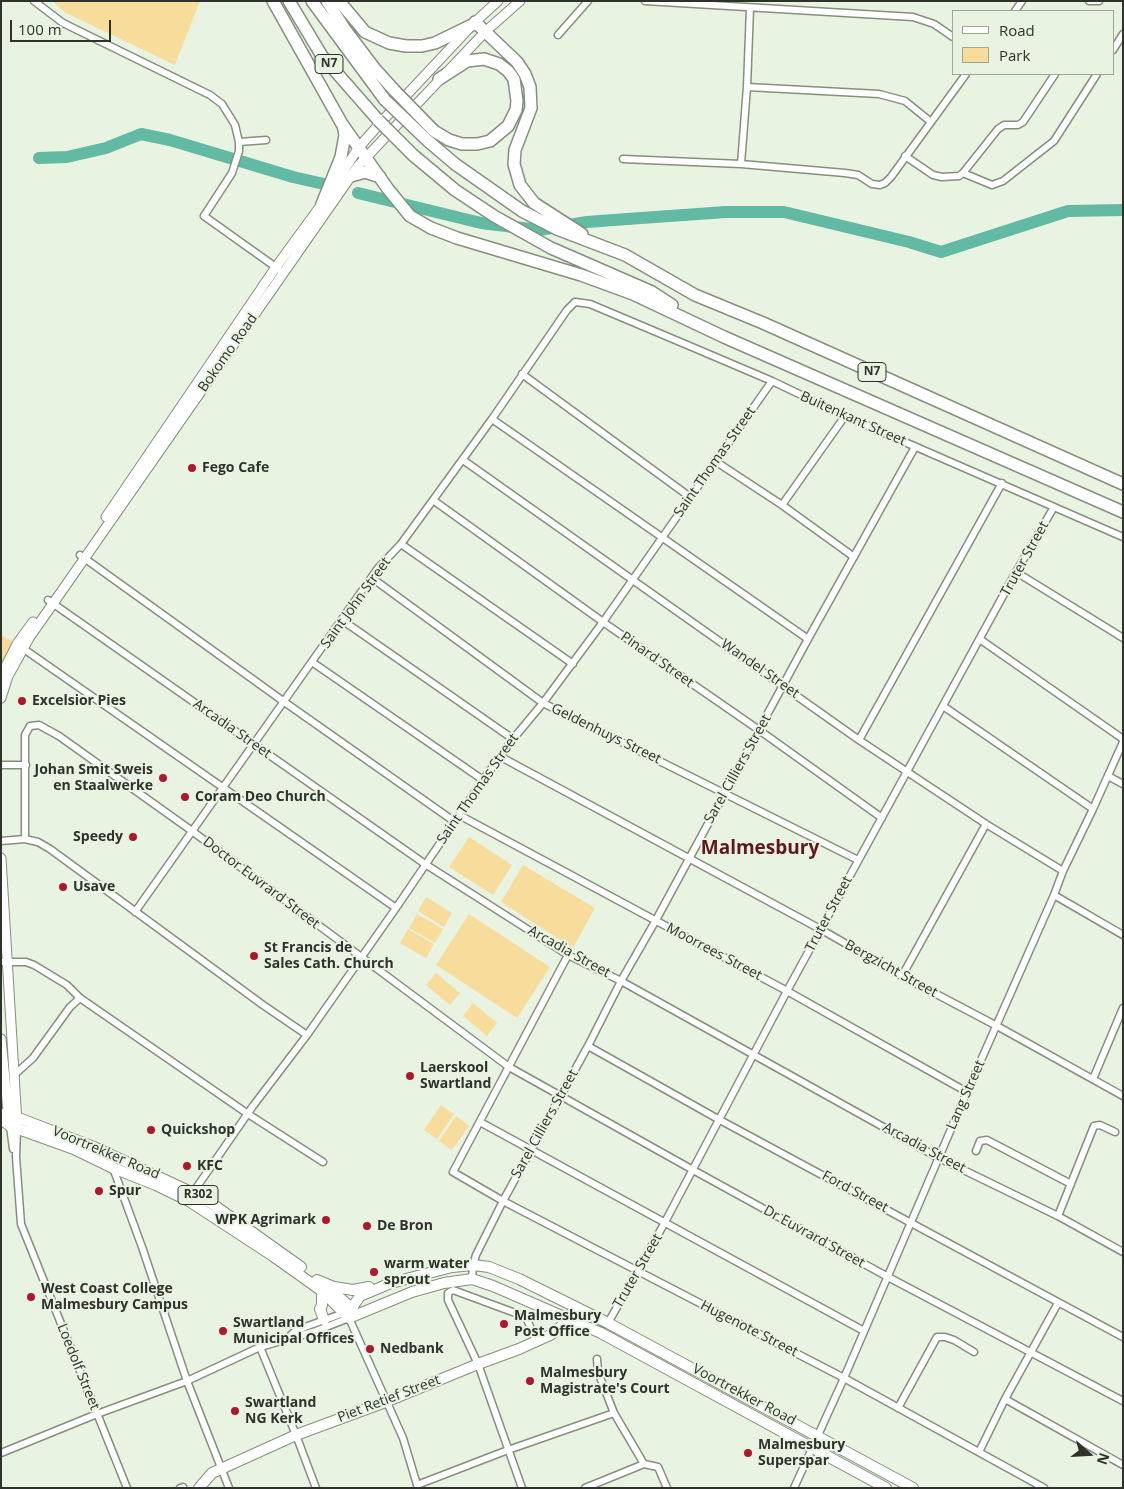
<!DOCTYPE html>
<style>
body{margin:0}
#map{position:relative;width:1124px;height:1489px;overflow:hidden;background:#e9f3e1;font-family:"Open Sans",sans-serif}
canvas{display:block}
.frame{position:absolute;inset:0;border:2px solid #2e322b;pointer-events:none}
.legend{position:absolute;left:952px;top:10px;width:162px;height:65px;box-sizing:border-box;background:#e9f3e1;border:1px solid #9ea698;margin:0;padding:6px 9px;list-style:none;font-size:15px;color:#2e322b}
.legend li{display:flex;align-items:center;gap:10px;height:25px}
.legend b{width:25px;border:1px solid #9ea698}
.north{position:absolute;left:1064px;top:1429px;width:50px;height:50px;-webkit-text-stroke:4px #e9f3e1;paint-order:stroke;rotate:109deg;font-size:14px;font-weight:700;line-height:20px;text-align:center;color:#2e322b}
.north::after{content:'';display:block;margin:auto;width:18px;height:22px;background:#2e322b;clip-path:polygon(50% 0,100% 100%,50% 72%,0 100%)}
.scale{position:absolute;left:10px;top:20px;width:101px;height:22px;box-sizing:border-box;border:2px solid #2e322b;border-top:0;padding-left:6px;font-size:15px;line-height:18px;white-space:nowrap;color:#2e322b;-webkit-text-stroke:4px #e9f3e1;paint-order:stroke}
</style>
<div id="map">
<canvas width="1124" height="1489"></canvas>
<div class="frame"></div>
<ul class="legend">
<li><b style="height:6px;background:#fff"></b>Road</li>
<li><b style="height:14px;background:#f8dc9c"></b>Park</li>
</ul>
<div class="north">N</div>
<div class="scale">100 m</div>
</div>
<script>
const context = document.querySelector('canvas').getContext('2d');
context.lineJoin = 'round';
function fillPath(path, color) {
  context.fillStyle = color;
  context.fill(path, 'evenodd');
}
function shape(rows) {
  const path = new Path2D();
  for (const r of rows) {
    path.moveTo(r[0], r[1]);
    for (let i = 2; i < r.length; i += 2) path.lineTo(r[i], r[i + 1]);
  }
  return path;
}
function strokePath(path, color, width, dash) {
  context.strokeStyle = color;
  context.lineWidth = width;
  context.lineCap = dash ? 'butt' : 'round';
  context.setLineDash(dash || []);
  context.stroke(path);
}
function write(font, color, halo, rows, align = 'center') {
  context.font = font + ' "Open Sans",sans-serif';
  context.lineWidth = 4;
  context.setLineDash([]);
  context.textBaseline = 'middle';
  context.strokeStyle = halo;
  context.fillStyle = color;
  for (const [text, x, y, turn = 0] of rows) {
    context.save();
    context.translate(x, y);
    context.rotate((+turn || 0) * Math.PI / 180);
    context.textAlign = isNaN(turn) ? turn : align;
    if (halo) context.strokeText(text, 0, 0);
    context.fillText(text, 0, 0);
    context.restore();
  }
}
fillPath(shape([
 [52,1,200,1,175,65,66,13],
 [1,635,17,644,1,676],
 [469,837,512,865,493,895,449,867],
 [523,865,595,908,573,948,501,902],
 [426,897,452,913,444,927,418,911],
 [417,914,443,929,435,943,409,928],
 [469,914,550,967,517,1018,436,965],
 [408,929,434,944,426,958,400,943],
 [436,973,460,993,450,1005,426,985],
 [473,1003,497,1023,487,1036,463,1016],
 [441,1105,454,1114,437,1139,424,1130],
 [456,1116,469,1126,452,1150,439,1141]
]), '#f8dc9c');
strokePath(shape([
 [39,158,67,157,106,148,141,134,170,140,293,177,324,184],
 [358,193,481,223,539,230,587,222,627,219,726,212,784,212,909,242,941,252,1068,211,1123,210]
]), '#62b9a4', 12);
const minor = shape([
 [34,1,63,23,210,95,222,104,235,125,239,142,239,151,232,173,204,216,284,273],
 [645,1,913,17,934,24,953,37],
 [1089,1,1099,1],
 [1015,11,1022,1],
 [558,35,588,1],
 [1113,50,1123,34],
 [747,87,879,94,905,101,931,122],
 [239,142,266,140],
 [905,156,933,175,942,177,959,176,963,173,998,129,1004,125,1018,125,1023,122,1055,74],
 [623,159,741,164,845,173,858,175,872,184,880,185,885,183,891,177,966,74],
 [741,164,747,87,750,8],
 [963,173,992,185,1003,181,1054,141,1097,74],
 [522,374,690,497],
 [492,419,808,639],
 [463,460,859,740,986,824,1063,871],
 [715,461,782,505,854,557],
 [433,500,603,622,759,730,882,818],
 [782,505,845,416],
 [401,544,573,664],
 [80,555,283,701,455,822],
 [1016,572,1123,638],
 [372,578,543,703,858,860],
 [48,600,425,864,568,955,621,981,939,1158,1058,1216,1123,1252],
 [342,620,513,739],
 [981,640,1123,739],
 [21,647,396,908],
 [312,662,483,780],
 [943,706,1093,809],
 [859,740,1002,483],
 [501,757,822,930,902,976,997,1026,1123,1096],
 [1,765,26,765],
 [1108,776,1123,784],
 [459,815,787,991,967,1092],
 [25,839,25,735,30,726,39,725,59,736,192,831,509,1067,693,1170,888,1277,1123,1401],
 [1,841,25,839,38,842,50,849,263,1005,307,1035],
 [1054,895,1123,935],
 [135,912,378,568,401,544,492,419,567,310,575,302,590,304,692,347,772,381,845,416,1123,537],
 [568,955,453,1172,503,1201,844,1378,1044,1488],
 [1,962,26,962,34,965,67,985,80,998,248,1114,323,1162],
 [902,976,986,824],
 [588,1046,718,1119,1123,1337],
 [13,1076,33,1058,70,1007,80,998],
 [1093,1079,1123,1008],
 [480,1122,864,1331],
 [10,1126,13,1149],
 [17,1129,16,1157,21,1224,127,1488],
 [976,1151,980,1141,987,1140,1071,1184],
 [111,1154,113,1168,142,1247,187,1381,229,1488],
 [192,1194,253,1106,307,1035,396,908,483,780,513,739,543,703,603,622,772,381],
 [1058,1216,1094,1126,1100,1125,1115,1132],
 [472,1279,473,1265,476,1255,503,1201,588,1046,621,981,656,920,808,639,915,447],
 [608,1323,664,1224,787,991,1016,572,1054,507],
 [287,1339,294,1332,305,1327,344,1313],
 [260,1347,296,1435,316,1488],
 [597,1359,598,1372,614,1413,644,1464],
 [1005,1399,1123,1465],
 [898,1408,937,1337,945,1337,954,1340,974,1352],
 [979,1452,1005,1399,1058,1303],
 [1,1453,97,1414,187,1381,260,1347,313,1332,349,1318,403,1438,418,1488],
 [644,1464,658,1467,667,1488],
 [417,1485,508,1450,614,1413],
 [180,1488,183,1487],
 [522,1488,478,1364,448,1300,448,1293,453,1290,526,1317,536,1341],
 [585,1488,644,1464],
 [794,1488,844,1378,967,1092,1054,895,1063,871,1093,809,1123,742]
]);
const secondary = shape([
 [106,517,276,267,322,204,359,147,383,120,475,22,498,1],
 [1,676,17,644,33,622],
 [1,698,8,676,29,638,358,166,486,31,520,1],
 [1,858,17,1123],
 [1,1039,9,1121]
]);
const primary = shape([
 [1,1114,16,1117,94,1147,193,1193,211,1203,301,1267],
 [1,1119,10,1126,74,1149,113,1168,156,1185,189,1201,273,1256,322,1291,349,1318,412,1292,444,1283,472,1279,493,1286,601,1333,886,1488],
 [317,1280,334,1287,353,1290,369,1287],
 [328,1288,352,1308,354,1312],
 [322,1291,322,1305,320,1309,324,1320],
 [344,1313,352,1308,360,1296,391,1283,452,1267,473,1265,489,1267,519,1279,608,1323,913,1488],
 [199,1488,212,1473,296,1435,388,1401,478,1364,519,1349,550,1335,559,1329,572,1313]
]);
const motorway = shape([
 [273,1,342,124,388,189,410,216,431,228,457,238,581,275,633,294,724,337,1123,512],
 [289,1,322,56,378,120],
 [312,1,385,100],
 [327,1,344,28,375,69,394,90],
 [339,1,365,32,389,43,406,46,422,46,435,43,472,25],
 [475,22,517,62,525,74,530,87,531,108,515,150,514,164,520,185,534,203,582,234],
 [434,131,449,140,462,144,477,144,490,141,508,126,516,110,517,101,514,79,508,71,499,64,484,59,467,61,439,79],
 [428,141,455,164,522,211,557,229,625,255,695,295,763,323,1123,484],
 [413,155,455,190,494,216,551,248,652,292,672,305],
 [351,176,365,172,380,177],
 [322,204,341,157,345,135,343,125]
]);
strokePath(minor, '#868f7f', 9);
strokePath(secondary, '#868f7f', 11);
strokePath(primary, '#868f7f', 12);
strokePath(motorway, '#868f7f', 14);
strokePath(minor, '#fff', 6);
strokePath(secondary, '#fff', 9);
strokePath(primary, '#fff', 10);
strokePath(motorway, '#fff', 11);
const motorwayBridge = shape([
 [394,90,434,131],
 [385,100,428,141],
 [378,120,413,155]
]);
strokePath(motorwayBridge, '#868f7f', 14, []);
strokePath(motorwayBridge, '#fff', 11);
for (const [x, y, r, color] of [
 [192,468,5,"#ad182e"],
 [22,701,5,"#ad182e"],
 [163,778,5,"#ad182e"],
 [185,797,5,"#ad182e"],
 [133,837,5,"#ad182e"],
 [63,887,5,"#ad182e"],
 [254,956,5,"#ad182e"],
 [410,1076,5,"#ad182e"],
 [151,1130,5,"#ad182e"],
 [187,1166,5,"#ad182e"],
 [99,1191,5,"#ad182e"],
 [326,1220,5,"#ad182e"],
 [367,1226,5,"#ad182e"],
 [374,1272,5,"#ad182e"],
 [31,1297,5,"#ad182e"],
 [504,1324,5,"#ad182e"],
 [223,1331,5,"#ad182e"],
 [370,1349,5,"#ad182e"],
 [530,1381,5,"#ad182e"],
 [235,1411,5,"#ad182e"],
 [748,1453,5,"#ad182e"]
]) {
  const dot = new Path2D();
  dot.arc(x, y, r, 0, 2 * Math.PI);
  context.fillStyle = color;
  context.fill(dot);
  strokePath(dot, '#e9f3e1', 2);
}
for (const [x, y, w] of [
 [329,64,28],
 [872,372,28],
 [198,1195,40]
]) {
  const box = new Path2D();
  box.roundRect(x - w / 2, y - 9.5, w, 19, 4);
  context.fillStyle = '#e9f3e1';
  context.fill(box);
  strokePath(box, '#2e322b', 1);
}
write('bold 12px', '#2e322b', null, [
 ["N7",329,64],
 ["N7",872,372],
 ["R302",198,1195]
]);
write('14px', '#2e322b', '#e9f3e1', [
 ["Bokomo Road",228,353,-55],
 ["Buitenkant Street",853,419,24],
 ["Saint Thomas Street",715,462,-55],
 ["Truter Street",1025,559,-61],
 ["Saint John Street",356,603,-54],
 ["Pinard Street",657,660,35],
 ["Wandel Street",760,669,35],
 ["Arcadia Street",232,729,35],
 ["Geldenhuys Street",606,734,26],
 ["Sarel Cilliers Street",738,769,-61],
 ["Saint Thomas Street",478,789,-55],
 ["Doctor Euvrard Street",261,883,37],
 ["Truter Street",829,914,-62],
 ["Arcadia Street",569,952,29],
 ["Moorrees Street",714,952,28],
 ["Bergzicht Street",891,969,29],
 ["Lang Street",966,1095,-66],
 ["Sarel Cilliers Street",545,1124,-61],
 ["Arcadia Street",924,1148,28],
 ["Voortrekker Road",106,1153,23],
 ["Ford Street",855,1192,28],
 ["Dr Euvrard Street",814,1237,29],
 ["Truter Street",638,1271,-60],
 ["Hugenote Street",749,1329,27],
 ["Loedolf Street",78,1367,68],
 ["Voortrekker Road",744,1395,28],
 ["Piet Retief Street",389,1399,-21]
]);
write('bold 14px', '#2e322b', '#e9f3e1', [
 ["Fego Cafe",202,468],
 ["Excelsior Pies",32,701],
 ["Johan Smit Sweis",153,770,"right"],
 ["en Staalwerke",153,786,"right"],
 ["Coram Deo Church",195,797],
 ["Speedy",123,837,"right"],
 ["Usave",73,887],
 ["St Francis de",264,948],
 ["Sales Cath. Church",264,964],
 ["Laerskool",420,1068],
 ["Swartland",420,1084],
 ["Quickshop",161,1130],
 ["KFC",197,1166],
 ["Spur",109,1191],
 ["WPK Agrimark",316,1220,"right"],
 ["De Bron",377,1226],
 ["warm water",384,1264],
 ["sprout",384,1280],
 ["West Coast College",41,1289],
 ["Malmesbury Campus",41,1305],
 ["Malmesbury",514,1316],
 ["Post Office",514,1332],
 ["Swartland",233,1323],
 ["Municipal Offices",233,1339],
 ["Nedbank",380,1349],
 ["Malmesbury",540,1373],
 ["Magistrate's Court",540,1389],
 ["Swartland",245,1403],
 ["NG Kerk",245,1419],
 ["Malmesbury",758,1445],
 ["Superspar",758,1461]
], 'left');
write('bold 19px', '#5e191e', '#e9f3e1', [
 ["Malmesbury",760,849]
]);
</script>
